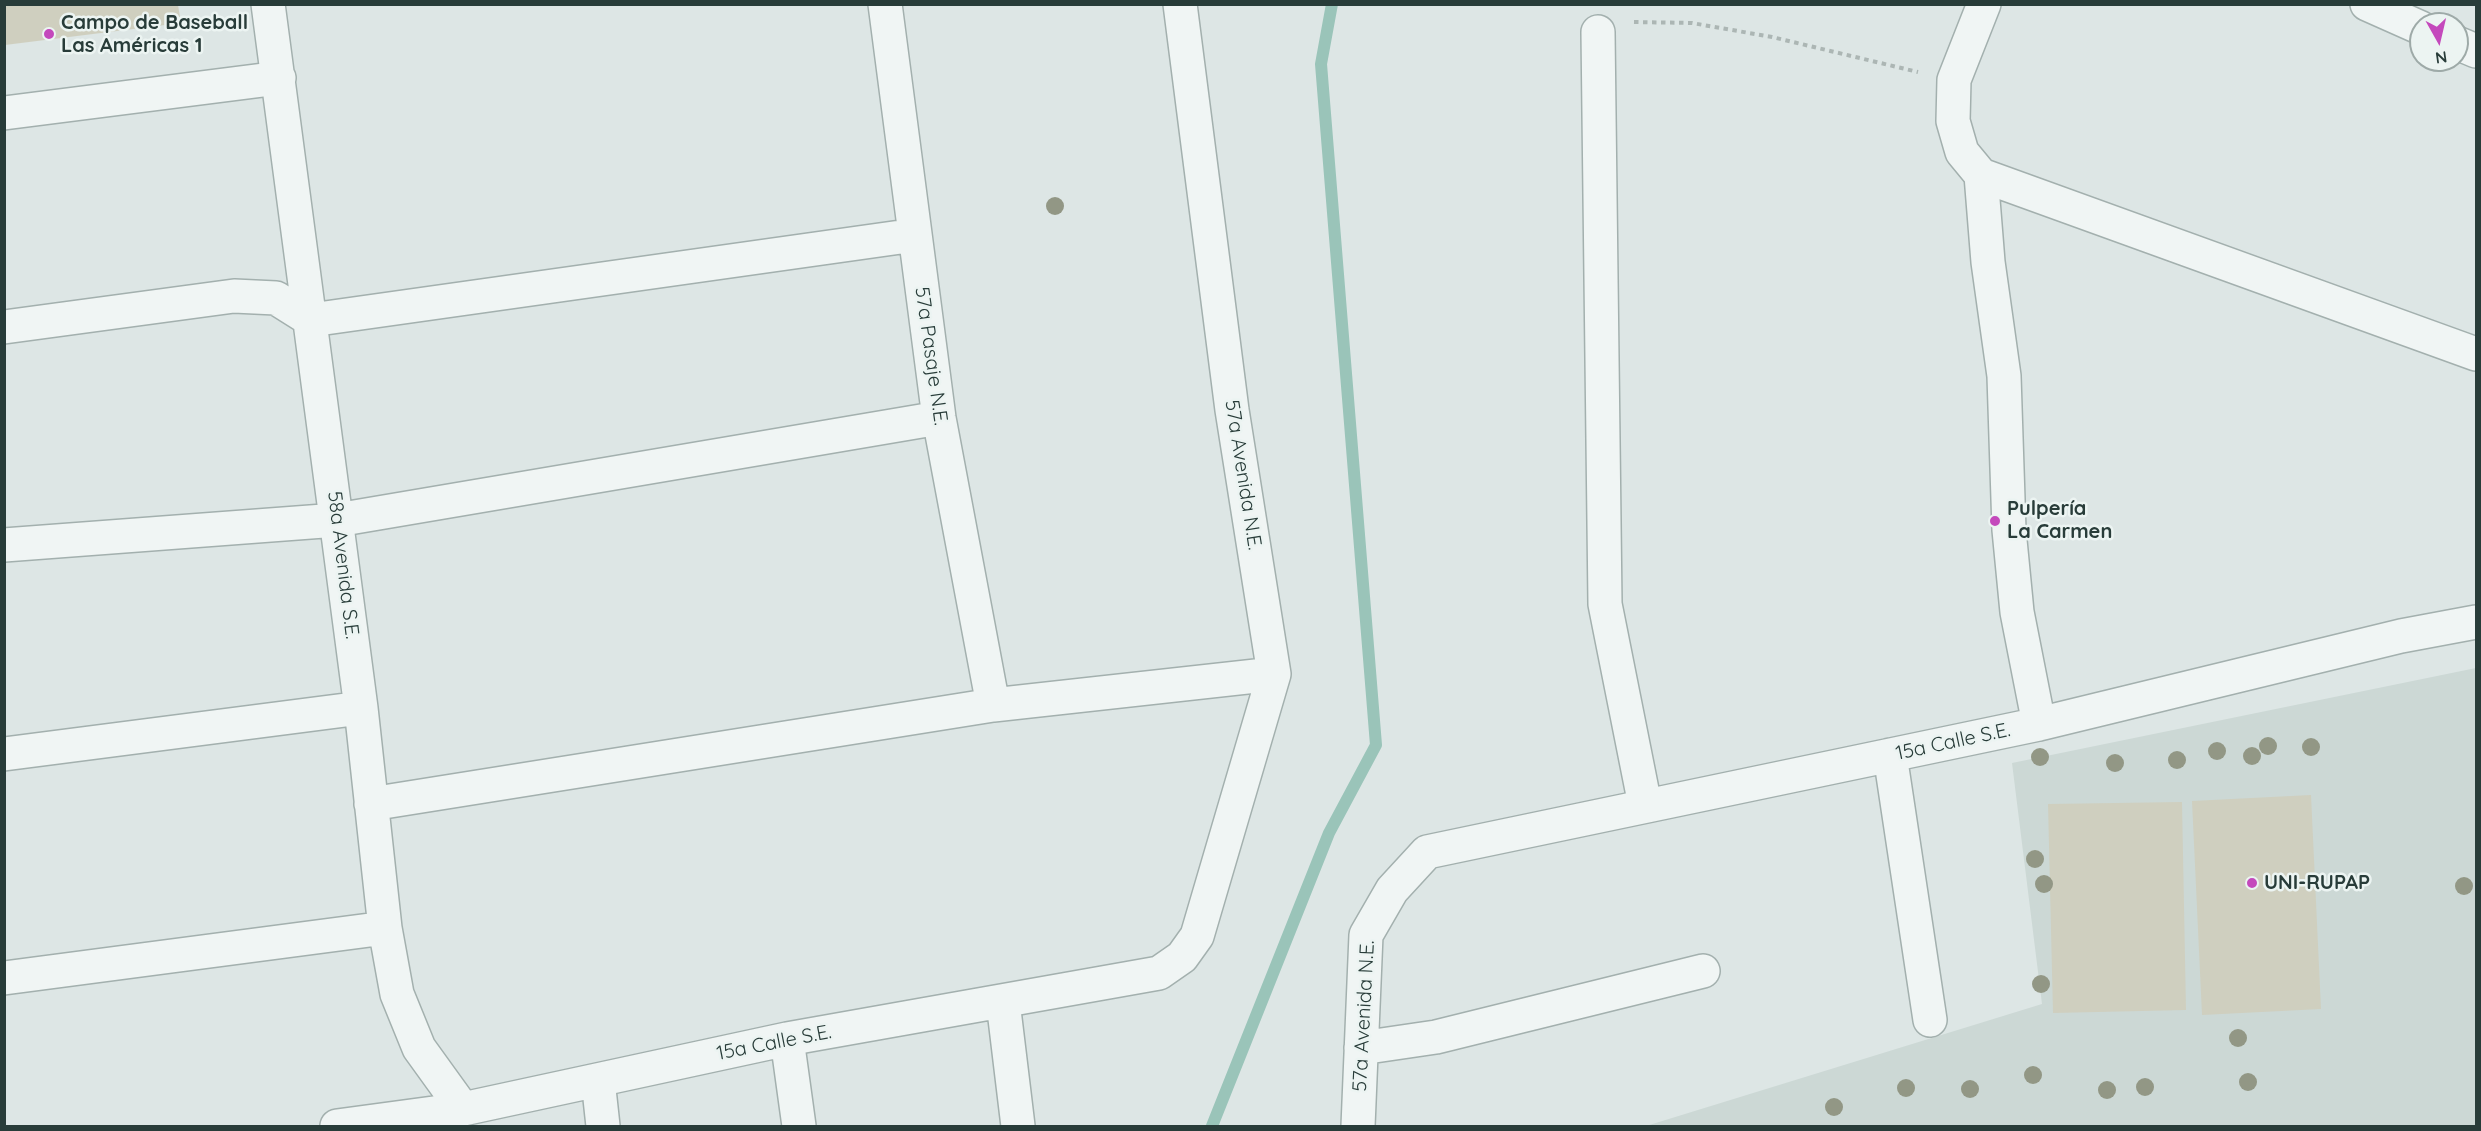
<!DOCTYPE html>
<meta charset="utf-8">
<style>
body{margin:0}
#map{position:relative;width:2481px;height:1131px;overflow:hidden;background:#dde6e5;font-family:Quicksand,sans-serif}
canvas{display:block}
.frame{position:absolute;inset:0;border:6px solid #283c39;pointer-events:none}
.north{position:absolute;left:2409px;top:12px;width:60px;height:60px;box-sizing:border-box;background:#ecf4f2;border:2px solid #9eaaa8;border-radius:50%;rotate:172deg;font-size:16px;font-weight:700;line-height:24px;text-align:center;color:#283c39}
.north::after{content:'';display:block;margin:auto;width:21px;height:27px;background:#c449bc;clip-path:polygon(50% 0,100% 100%,50% 72%,0 100%)}
</style>
<div id="map">
<canvas width="2481" height="1131"></canvas>
<div class="frame"></div>
<div class="north">N</div>
</div>
<script>
const context = document.querySelector('canvas').getContext('2d');
context.lineJoin = 'round';
function fillPath(path, color) {
  context.fillStyle = color;
  context.fill(path, 'evenodd');
}
function shape(rows) {
  const path = new Path2D();
  for (const r of rows) {
    path.moveTo(r[0], r[1]);
    for (let i = 2; i < r.length; i += 2) path.lineTo(r[i], r[i + 1]);
  }
  return path;
}
function strokePath(path, color, width, dash) {
  context.strokeStyle = color;
  context.lineWidth = width;
  context.lineCap = dash ? 'butt' : 'round';
  context.setLineDash(dash || []);
  context.stroke(path);
}
function write(font, color, halo, rows, align = 'center') {
  context.font = font + ' Quicksand,sans-serif';
  context.lineWidth = 5;
  context.setLineDash([]);
  context.textBaseline = 'middle';
  context.strokeStyle = halo;
  context.fillStyle = color;
  for (const [text, x, y, turn = 0] of rows) {
    context.save();
    context.translate(x, y);
    context.rotate((+turn || 0) * Math.PI / 180);
    context.textAlign = isNaN(turn) ? turn : align;
    if (halo) context.strokeText(text, 0, 0);
    context.fillText(text, 0, 0);
    context.restore();
  }
}
fillPath(shape([
 [2476,668,2476,1126,1646,1126,2042,1004,2012,763]
]), '#ccd8d5');
fillPath(shape([
 [4,5,178,5,181,23,5,45],
 [2311,795,2321,1009,2202,1015,2192,801],
 [2182,802,2186,1010,2053,1013,2048,804]
]), '#cfcfbf');
strokePath(shape([
 [1212,1126,1329,833,1376,745,1321,64,1332,4]
]), '#9ac4b9', 12);
const street = shape([
 [268,4,361,708,385,928,397,994,419,1048,463,1109],
 [885,4,939,418,993,705],
 [1984,4,1954,80,1953,121,1962,152,1981,175,2476,354],
 [2367,4,2421,28],
 [1598,32,1605,604,1645,805],
 [2457,43,2476,51],
 [4,113,279,78],
 [1981,175,1988,262,2004,376,2009,530,2017,612,2039,724],
 [4,327,234,296,276,298,311,320,915,235],
 [4,545,337,520,939,418],
 [4,754,361,708],
 [1890,755,1930,1020],
 [371,804,993,705,1274,674],
 [4,978,385,928],
 [1003,1002,1018,1126],
 [787,1039,799,1126],
 [1361,1048,1436,1037,1703,971],
 [598,1080,603,1126],
 [337,1126,463,1109,787,1039,1159,973,1182,957,1197,936,1274,674,1232,410,1180,4],
 [1358,1126,1366,935,1392,890,1427,852,2039,724,2401,636,2476,622]
]);
strokePath(street, '#a3b0ae', 36);
strokePath(shape([
 [1634,22,1692,23,1772,37,1918,72]
]), '#acb6b4', 4, [4.5, 4.5]);
strokePath(street, '#f0f5f4', 33);
context.fillStyle = '#929785';
for (const [x, y] of [
 [1055,206],
 [2268,746],
 [2311,747],
 [2217,751],
 [2252,756],
 [2040,757],
 [2177,760],
 [2115,763],
 [2035,859],
 [2044,884],
 [2464,886],
 [2041,984],
 [2238,1038],
 [2033,1075],
 [2248,1082],
 [2145,1087],
 [1906,1088],
 [1970,1089],
 [2107,1090],
 [1834,1107]
]) {
  context.beginPath();
  context.arc(x, y, 9, 0, 2 * Math.PI);
  context.fill();
}
for (const [x, y, r, color] of [
 [49,34,6,"#c449bc"],
 [1995,521,6,"#c449bc"],
 [2252,883,6,"#c449bc"]
]) {
  const dot = new Path2D();
  dot.arc(x, y, r, 0, 2 * Math.PI);
  context.fillStyle = color;
  context.fill(dot);
  strokePath(dot, '#ecf4f2', 2);
}
write('bold 20px', '#283c39', '#ecf4f2', [
 ["Campo de Baseball",61,23],
 ["Las Américas 1",61,46],
 ["Pulpería",2007,509],
 ["La Carmen",2007,532],
 ["UNI-RUPAP",2264,883]
], 'left');
write('20px', '#283c39', '#ecf4f2', [
 ["57a Pasaje N.E.",931,356,82],
 ["57a Avenida N.E.",1243,475,81],
 ["58a Avenida S.E.",343,565,83],
 ["15a Calle S.E.",1953,742,-12],
 ["57a Avenida N.E.",1364,1016,-87],
 ["15a Calle S.E.",774,1043,-11]
]);
</script>
